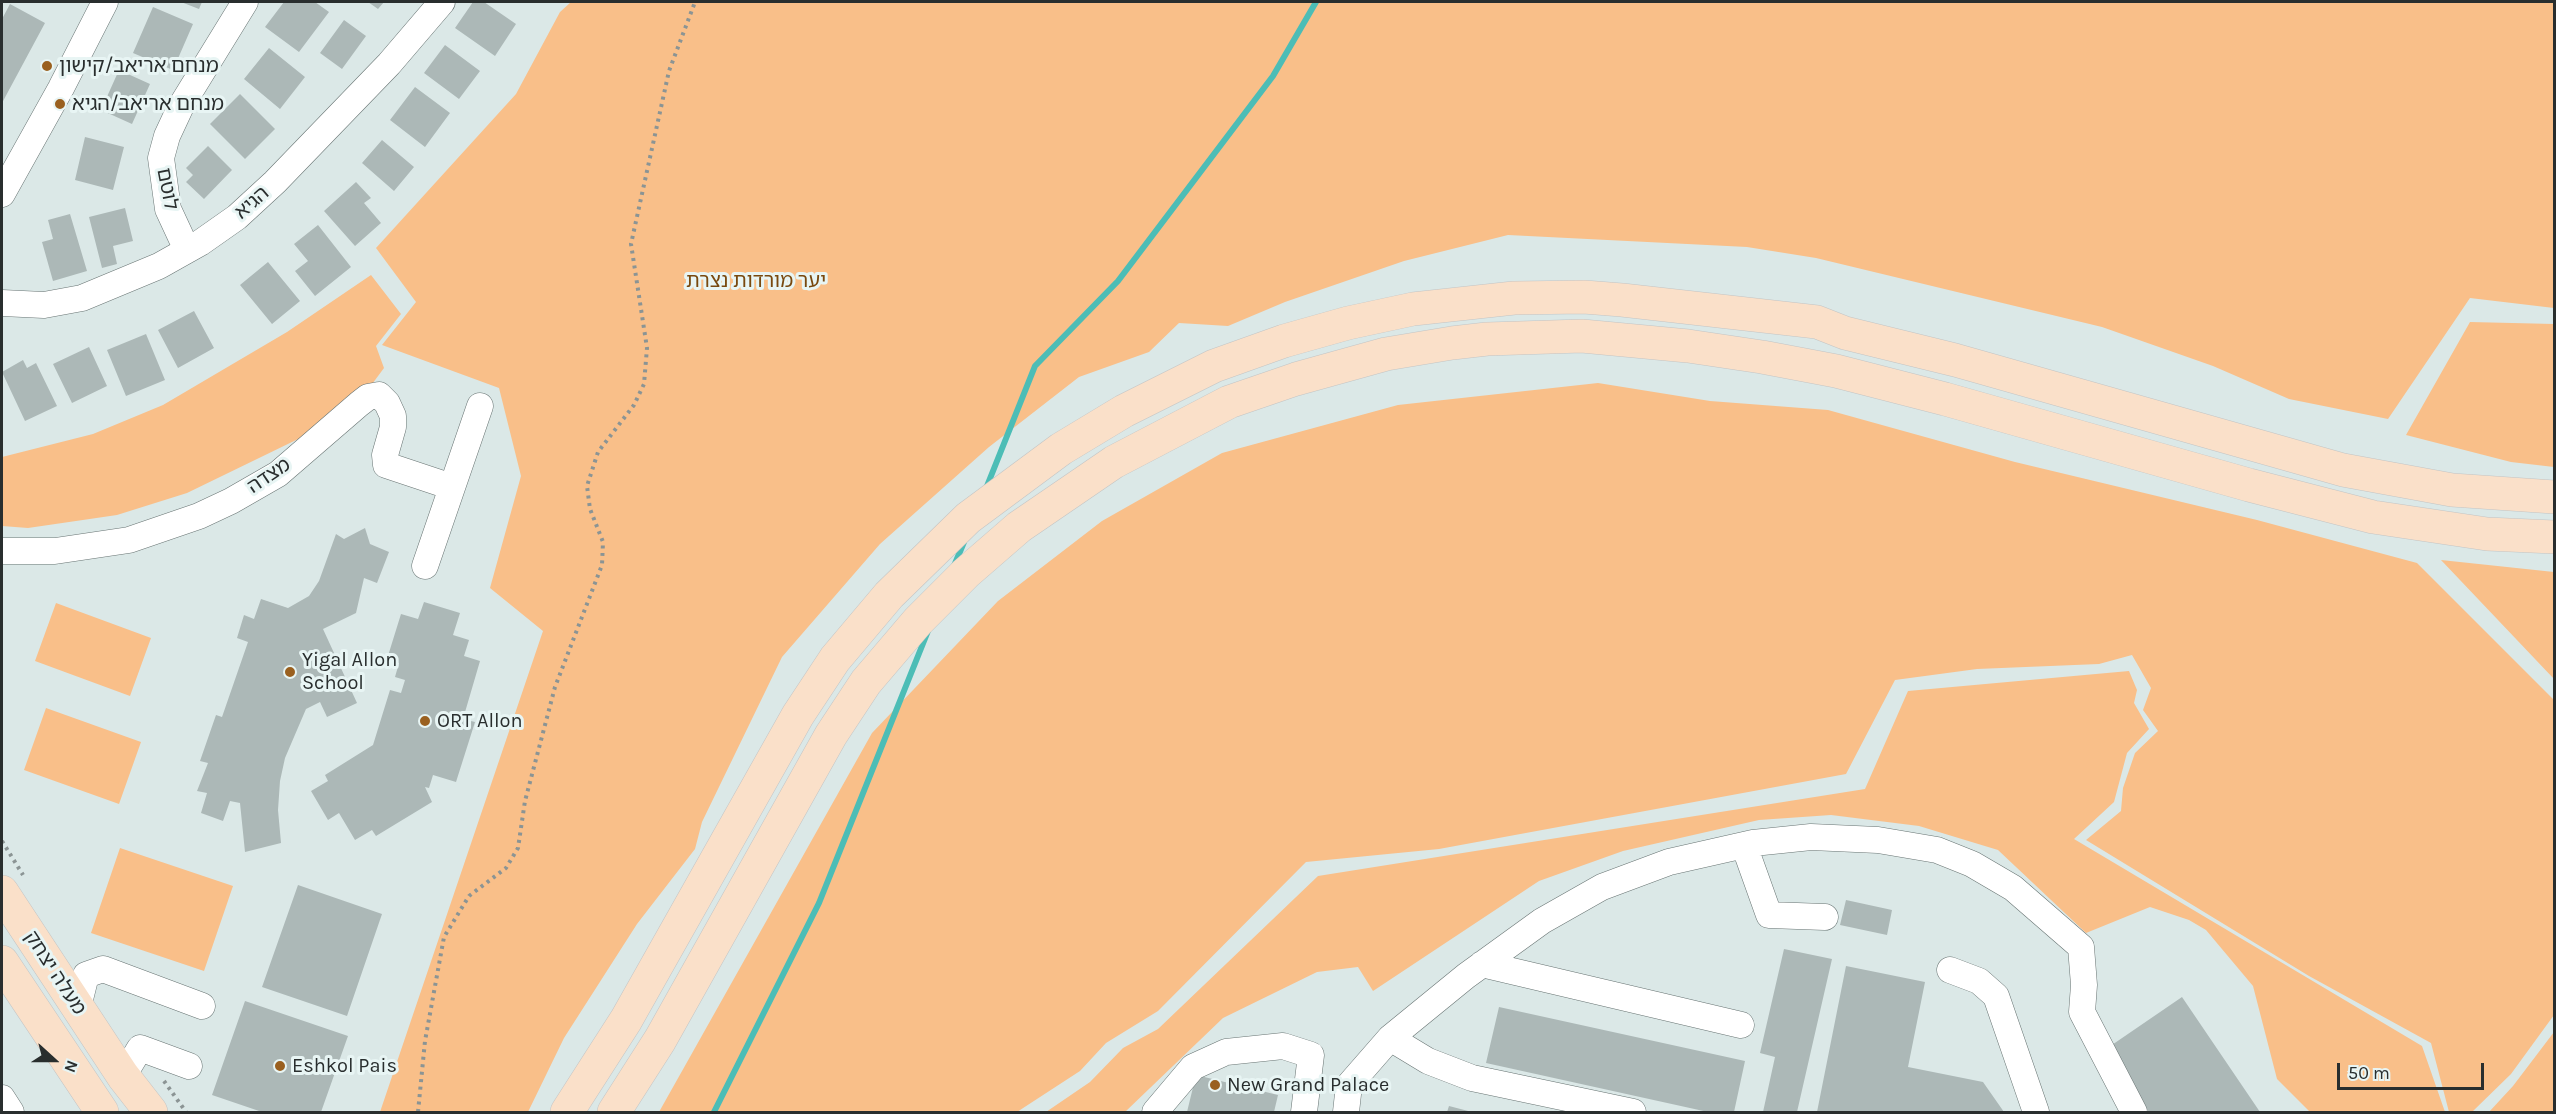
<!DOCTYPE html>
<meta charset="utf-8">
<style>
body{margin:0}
#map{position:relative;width:2556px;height:1114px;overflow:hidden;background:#dbe8e7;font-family:Karla,sans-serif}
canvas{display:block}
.frame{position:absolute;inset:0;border:3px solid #292e2e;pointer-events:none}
.north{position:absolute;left:24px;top:1030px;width:60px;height:60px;-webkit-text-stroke:4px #e8f5f4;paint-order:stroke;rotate:111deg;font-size:16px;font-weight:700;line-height:24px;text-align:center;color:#292e2e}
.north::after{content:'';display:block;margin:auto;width:21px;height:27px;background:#292e2e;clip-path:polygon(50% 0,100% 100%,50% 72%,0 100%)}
.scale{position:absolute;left:2337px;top:1063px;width:147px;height:27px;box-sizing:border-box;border:3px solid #292e2e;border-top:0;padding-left:8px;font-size:18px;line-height:21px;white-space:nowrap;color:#292e2e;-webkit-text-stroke:4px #e8f5f4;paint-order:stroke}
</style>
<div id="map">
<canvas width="2556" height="1114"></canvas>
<div class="frame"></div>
<div class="north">N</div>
<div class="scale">50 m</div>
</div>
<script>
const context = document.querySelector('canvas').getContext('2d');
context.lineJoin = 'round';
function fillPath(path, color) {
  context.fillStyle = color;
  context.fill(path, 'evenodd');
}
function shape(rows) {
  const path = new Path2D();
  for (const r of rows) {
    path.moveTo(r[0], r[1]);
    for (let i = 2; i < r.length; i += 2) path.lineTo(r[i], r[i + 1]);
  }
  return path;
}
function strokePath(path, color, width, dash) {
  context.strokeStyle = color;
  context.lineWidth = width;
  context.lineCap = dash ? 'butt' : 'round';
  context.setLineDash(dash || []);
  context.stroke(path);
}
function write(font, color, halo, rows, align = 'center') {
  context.font = font + ' Karla,"Noto Sans Hebrew",sans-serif';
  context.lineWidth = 6;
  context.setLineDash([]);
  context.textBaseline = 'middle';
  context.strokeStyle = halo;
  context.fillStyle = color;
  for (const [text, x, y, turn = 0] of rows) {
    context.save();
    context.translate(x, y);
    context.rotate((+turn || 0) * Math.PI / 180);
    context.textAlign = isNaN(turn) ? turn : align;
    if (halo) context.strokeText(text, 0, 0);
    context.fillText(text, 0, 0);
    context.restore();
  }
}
fillPath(shape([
 [571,2,2554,2,2554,308,2470,298,2388,419,2289,399,2213,366,2102,327,1816,258,1747,247,1508,235,1404,261,1285,302,1228,326,1179,323,1149,352,1079,377,989,447,880,544,782,657,702,822,695,849,637,924,564,1038,528,1112,380,1112,543,631,490,588,521,476,499,388,382,345,416,302,376,248,516,94,560,12],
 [371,275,401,314,376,346,384,368,364,395,327,425,187,493,117,515,28,528,2,526,2,457,93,434,163,405,287,332],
 [2470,322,2554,324,2554,467,2511,462,2406,435],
 [1598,383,1710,401,1828,410,2015,462,2257,520,2417,563,2554,700,2554,1015,2511,1074,2472,1112,2449,1112,2431,1043,2309,976,2086,840,2121,811,2123,788,2135,753,2158,731,2143,710,2151,688,2132,655,2099,664,1977,669,1895,680,1846,774,1439,849,1306,862,1158,1011,1106,1043,1080,1071,1017,1112,659,1112,872,733,998,601,1102,521,1222,453,1398,405],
 [2441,560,2554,572,2554,679],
 [56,603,151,638,130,696,35,661],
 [2129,671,2137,690,2134,703,2149,729,2127,753,2114,802,2074,839,2422,1046,2445,1112,2310,1112,2277,1079,2253,986,2206,930,2189,920,2150,907,2086,933,1998,850,1919,826,1831,815,1759,820,1623,851,1539,881,1373,991,1358,967,1317,972,1223,1018,1125,1112,1046,1112,1090,1082,1123,1048,1158,1029,1318,876,1865,789,1908,691],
 [46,708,141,742,119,804,24,770],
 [120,848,233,886,204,971,91,933],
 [2554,1032,2554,1112,2489,1112,2513,1086]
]), '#f9bf89');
strokePath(shape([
 [985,491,1035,366,1118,281,1273,76,1316,2],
 [954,566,964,542],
 [714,1112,819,903,928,631]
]), '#4cbdb6', 6);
fillPath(shape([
 [181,2,202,2,199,9],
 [284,2,315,2,329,12,299,52,265,27],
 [368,2,384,2,378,9],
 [473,2,484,2,516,24,495,56,455,28],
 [10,4,45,23,2,103,2,19],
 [153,7,193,24,173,70,133,53],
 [344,20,366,36,342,69,320,53],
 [445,45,480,71,459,99,424,73],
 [269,48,305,77,280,109,244,79],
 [119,70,150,84,132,124,101,110],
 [415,87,450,113,425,147,390,120],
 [240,94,275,129,245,159,210,124],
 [85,137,124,147,113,190,75,180],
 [382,140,414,167,394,191,362,163],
 [208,146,232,170,204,199,186,182,193,175,186,168],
 [356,182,371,198,364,203,381,223,355,246,324,211],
 [125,208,133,241,113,246,117,264,102,268,89,217],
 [70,214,87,271,53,281,42,242,53,239,48,220],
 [318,225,351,267,315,296,295,271,308,261,294,244],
 [268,262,300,301,272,324,240,285],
 [194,311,214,348,178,368,158,330],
 [146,334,165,380,126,396,107,350],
 [89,347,107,386,72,403,53,364],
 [23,360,27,368,36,363,57,406,25,421,2,372],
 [365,528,370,544,389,552,377,583,364,578,356,613,323,629,357,703,327,717,320,702,306,709,285,758,280,781,278,810,281,843,245,852,240,803,230,801,223,821,201,813,207,793,197,791,208,763,200,761,216,715,222,717,248,642,237,638,244,615,254,619,261,599,288,608,309,596,319,581,336,534,344,539],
 [424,602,460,613,453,635,469,640,464,656,480,661,463,719,475,722,456,782,433,775,429,788,425,787,432,802,376,836,372,830,355,840,339,813,328,820,311,791,328,781,325,775,373,745,390,690,401,693,405,680,395,677,399,663,387,659,401,614,418,619],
 [298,885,382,914,347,1016,262,987],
 [1846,900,1892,910,1887,935,1840,925],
 [1784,949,1832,959,1797,1112,1763,1112,1775,1057,1760,1053],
 [1846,966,1925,982,1908,1067,1983,1082,2004,1112,1817,1112],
 [2182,997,2260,1112,2149,1112,2106,1049],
 [245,1001,348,1036,321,1112,262,1112,212,1095],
 [1499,1007,1745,1061,1734,1112,1708,1112,1486,1063],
 [1196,1075,1278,1095,1274,1112,1187,1112],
 [1449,1106,1472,1112,1447,1112]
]), '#acb8b7');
const minor = shape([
 [2,194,61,88,105,2],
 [187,250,168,209,161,158,167,136,181,106,245,2],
 [2,303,44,305,82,298,159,266,200,243,237,217,275,182,389,64,442,2],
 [2,551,55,551,129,540,199,516,231,501,278,474,359,404,368,397,379,395,387,403,393,416,393,427,385,455,386,465,452,487],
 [425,566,480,406],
 [1744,845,1769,915,1825,917],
 [1482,964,1741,1025],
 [1950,970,1979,981,1996,996,2036,1112],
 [78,1007,86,975,103,969,202,1006],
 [1390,1038,1428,1061,1472,1078,1633,1112],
 [123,1076,140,1048,189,1066],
 [2,1098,11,1112],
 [1155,1112,1193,1067,1226,1052,1283,1046,1311,1055,1304,1112],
 [1346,1112,1349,1085,1390,1038,1466,976,1542,921,1602,887,1669,862,1753,843,1811,837,1878,840,1937,850,1972,864,2013,888,2081,947,2084,985,2082,1012,2134,1112]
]);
const major = shape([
 [2,892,123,1076,151,1112],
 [2,962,102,1112],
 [567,1112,626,1020,798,715,835,659,889,595,968,518,1061,449,1124,411,1214,366,1284,341,1348,323,1413,309,1514,298,1584,297,1622,300,1817,322,1845,333,1955,360,2343,470,2452,490,2554,497],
 [614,1112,660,1040,831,735,866,682,918,621,966,573,1019,527,1114,462,1229,402,1296,379,1386,354,1452,343,1487,339,1582,336,1688,346,1762,357,1836,371,1945,399,2249,485,2373,517,2487,534,2554,537]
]);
strokePath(minor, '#687473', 27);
strokePath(major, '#c3c4c4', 34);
strokePath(shape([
 [2,841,23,875],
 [164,1081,186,1112],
 [418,1112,425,1041,444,937,469,896,506,868,518,848,525,801,555,687,602,565,603,542,590,509,587,486,598,452,634,405,644,384,647,348,631,244,669,71,695,2]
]), '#8b9494', 4, [3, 4.5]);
strokePath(minor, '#fff', 26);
strokePath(major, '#fae0c9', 33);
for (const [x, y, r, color] of [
 [47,66,6,"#9a601f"],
 [60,104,6,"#9a601f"],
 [290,672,6,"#9a601f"],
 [425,721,6,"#9a601f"],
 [280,1066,6,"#9a601f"],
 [1215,1085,6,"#9a601f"]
]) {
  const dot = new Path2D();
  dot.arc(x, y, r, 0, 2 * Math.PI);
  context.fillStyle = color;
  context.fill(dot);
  strokePath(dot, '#e8f5f4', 2);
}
write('20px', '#292e2e', '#e8f5f4', [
 ["מנחם אריאב/קישון",59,66],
 ["מנחם אריאב/הגיא",72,104],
 ["Yigal Allon",302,660],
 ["School",302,683],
 ["ORT Allon",437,721],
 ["Eshkol Pais",292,1066],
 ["New Grand Palace",1227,1085]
], 'left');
write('20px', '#292e2e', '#e8f5f4', [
 ["לוטם",167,189,79],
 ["הגיא",252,203,-41],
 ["מצדה",269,476,-34],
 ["מעלה יצחק",55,973,57]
]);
write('20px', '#79490f', '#e8f5f4', [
 ["יער מורדות נצרת",756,281]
]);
</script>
